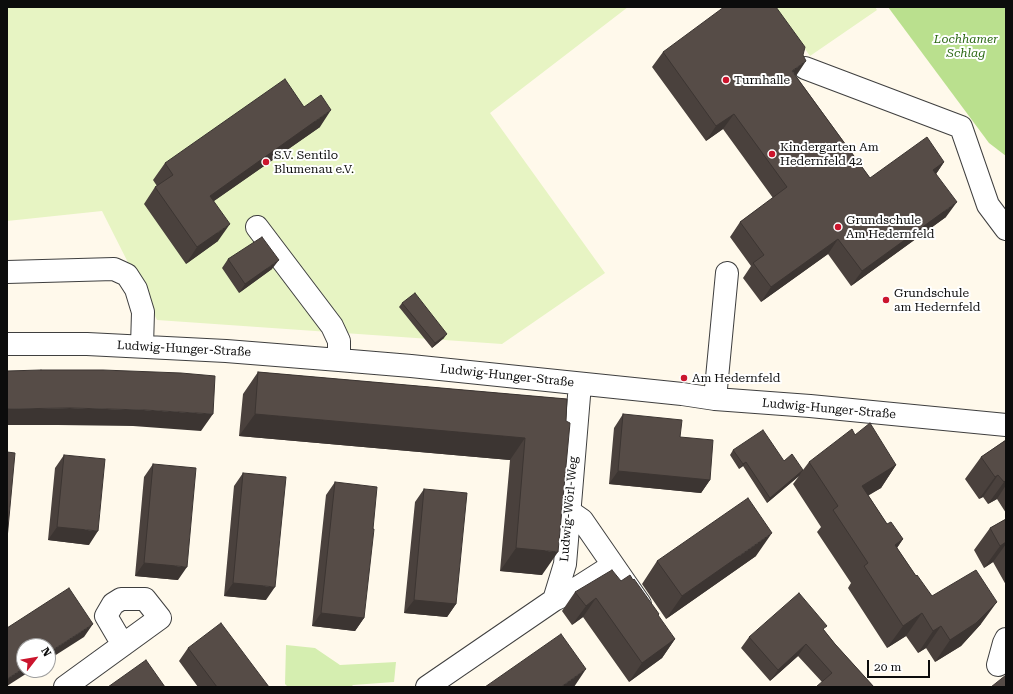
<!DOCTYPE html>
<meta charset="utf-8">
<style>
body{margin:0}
#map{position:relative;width:1013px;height:694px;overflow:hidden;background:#fff9eb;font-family:"Roboto Serif",serif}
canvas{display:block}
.frame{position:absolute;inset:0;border:8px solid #0c0c0c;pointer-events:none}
.north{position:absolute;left:16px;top:638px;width:40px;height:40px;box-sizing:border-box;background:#fff;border:1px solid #9e9e9e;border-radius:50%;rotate:59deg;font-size:11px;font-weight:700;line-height:16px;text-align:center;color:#0c0c0c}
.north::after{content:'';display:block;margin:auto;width:14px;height:18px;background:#cb152d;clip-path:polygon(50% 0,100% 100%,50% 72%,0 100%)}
.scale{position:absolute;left:867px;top:660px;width:63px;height:18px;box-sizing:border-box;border:2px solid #0c0c0c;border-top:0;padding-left:5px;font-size:12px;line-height:14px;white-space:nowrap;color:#0c0c0c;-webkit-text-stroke:3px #fff;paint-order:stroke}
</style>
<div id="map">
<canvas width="1013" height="694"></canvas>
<div class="frame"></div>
<div class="north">N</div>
<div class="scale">20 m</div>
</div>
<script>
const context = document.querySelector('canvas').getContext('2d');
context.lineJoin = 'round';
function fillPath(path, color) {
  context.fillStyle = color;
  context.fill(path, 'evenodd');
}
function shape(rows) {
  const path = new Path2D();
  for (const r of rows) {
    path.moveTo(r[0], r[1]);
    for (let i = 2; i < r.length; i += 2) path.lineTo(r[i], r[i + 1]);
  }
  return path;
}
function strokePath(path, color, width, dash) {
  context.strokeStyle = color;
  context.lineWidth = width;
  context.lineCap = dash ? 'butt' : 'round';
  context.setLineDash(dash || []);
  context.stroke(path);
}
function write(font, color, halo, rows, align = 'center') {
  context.font = font + ' "Roboto Serif",serif';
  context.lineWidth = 4;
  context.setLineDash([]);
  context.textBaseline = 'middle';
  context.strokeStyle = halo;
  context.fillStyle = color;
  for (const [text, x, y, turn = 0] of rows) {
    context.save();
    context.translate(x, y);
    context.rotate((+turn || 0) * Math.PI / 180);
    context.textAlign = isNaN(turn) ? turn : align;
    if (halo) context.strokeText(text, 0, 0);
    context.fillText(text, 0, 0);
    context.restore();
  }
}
fillPath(shape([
 [286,645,315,648,340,665,396,662,394,682,353,685,351,687,288,687,285,684]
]), '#d5eeb0');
fillPath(shape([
 [888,7,1006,7,1006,156,989,143]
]), '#bae08e');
fillPath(shape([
 [7,7,628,7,490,113,605,273,502,344,157,320,102,211,7,221],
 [775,7,875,7,877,10,810,56]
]), '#e7f4c3');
const minor = shape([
 [805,68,961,127,988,205,1006,229],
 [257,227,332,326,339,341,339,360],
 [7,272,114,269,127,275,136,289,143,312,142,346],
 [7,344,87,344,226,351,339,360,411,366,682,394,715,399,810,406,1006,425],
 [715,399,727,273],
 [569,511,582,520,640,604],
 [554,600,569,593,613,565],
 [998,665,1004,643,1006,639],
 [65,687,160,618,145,599,121,599,113,604,106,616,123,645],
 [427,687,554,600,565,564,580,384]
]);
strokePath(minor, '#3f3f3f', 24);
strokePath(minor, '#fff', 22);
fillPath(shape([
 [663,52,796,76,870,178,944,162,936,174,946,217,851,286,828,254,761,302,743,278,751,266,730,237,740,222,773,198,723,129,706,141,652,67],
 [304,107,320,127,214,201,218,241,186,264,144,204,155,187,157,186,153,180,165,163],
 [228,259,272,269,239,293,222,268],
 [402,303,444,338,432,348,399,307],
 [258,372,567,399,542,575,500,571,510,460,239,436,243,394],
 [623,414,680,437,710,480,701,493,609,484,614,428],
 [855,435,896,465,881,488,868,495,887,524,903,539,897,548,916,576,932,596,981,624,961,646,935,662,926,648,918,653,906,636,887,648,848,588,851,583,817,532,821,527,793,484,799,476,767,503,743,466,739,469,730,455,733,450,784,461,803,470,809,462],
 [1006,440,1006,513,997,499,988,504,983,497,979,499,965,479,981,457],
 [64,455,89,545,48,540,55,468],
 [153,464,178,580,135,576,144,477],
 [243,473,266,600,224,596,234,486],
 [335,482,364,618,355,631,312,626,326,495],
 [424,489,456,604,447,617,404,613,415,502],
 [1006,519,1006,585,993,562,984,568,974,550,990,528],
 [756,556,666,619,642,584,657,561],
 [621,581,675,639,662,658,629,682,583,617,572,625,562,611,575,592],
 [824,630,835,644,874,687,822,682,798,656,770,681,741,648,749,637],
 [188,648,269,687,198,687,179,661]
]), '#4a413d');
fillPath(shape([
 [806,61,796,76,792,71],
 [331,110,320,127,198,212,210,196],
 [734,114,723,129,706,141,716,126],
 [944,162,934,177,933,170],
 [957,202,946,217,851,286,862,271],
 [230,224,218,241,186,264,197,247],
 [838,239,828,254,761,302,771,287],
 [279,260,272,269,239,293,245,284],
 [447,334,444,338,432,348,435,343],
 [70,408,144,410,213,414,201,431,133,426,58,425,7,425,7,409],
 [255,414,525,438,510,460,239,436],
 [746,462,743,466,739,469,743,464],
 [896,465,881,488,846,509,862,486],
 [618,471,710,480,701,493,609,484],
 [802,471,799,476,767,503,770,498],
 [998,475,983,497,979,499,995,477],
 [1006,480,1006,485,997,499,988,504,1004,482],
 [57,527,98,531,89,545,48,540],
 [772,533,756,556,666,619,682,596],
 [903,539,887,562,895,545],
 [1006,542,1006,544,993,562,984,568,1000,546],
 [516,548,558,552,542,575,500,571],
 [144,563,187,567,178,580,135,576],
 [233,583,275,587,266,600,224,596],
 [596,598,583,617,572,625,586,606],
 [414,600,456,604,447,617,404,613],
 [997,602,981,624,961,646,935,662,950,640],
 [321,613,364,618,355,631,312,626],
 [922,613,906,636,887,648,903,626],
 [93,624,84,637,48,660,48,653],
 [941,626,926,648,918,653,933,631],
 [675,639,662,658,629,682,642,663],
 [806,644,798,656,770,681,778,670],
 [24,668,24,670,32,670,7,686,7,679],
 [586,669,574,687,561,687]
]), '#3c3532');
const building = shape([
 [724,7,776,7,805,47,803,55,806,61,792,71,870,178,927,137,944,162,933,170,957,202,862,271,838,239,771,287,753,263,764,255,740,222,787,187,734,114,716,126,663,52,724,7],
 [285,79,304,107,321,95,331,110,210,196,230,224,197,247,155,187,173,175,165,163,285,79],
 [262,237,279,260,245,284,228,259,262,237],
 [415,293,447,334,435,343,402,303,415,293],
 [41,370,103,370,181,373,215,376,213,414,144,410,70,408,7,409,7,371,41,370],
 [258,372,567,399,566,421,570,423,558,552,516,548,525,438,255,414,258,372],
 [623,414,682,420,680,437,713,440,710,480,618,471,623,414],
 [870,423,896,465,862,486,887,524,891,522,903,539,895,545,916,576,917,575,932,596,976,570,997,602,976,623,950,640,941,626,933,631,922,613,903,626,864,566,868,563,833,510,838,506,809,462,852,429,855,435,870,423],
 [763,430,784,461,792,454,803,470,770,498,746,462,743,464,733,450,763,430],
 [1006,440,1006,480,1004,482,998,475,995,477,981,457,1006,440],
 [7,452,15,453,7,539,7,452],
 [64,455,105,459,98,531,57,527,64,455],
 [153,464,196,468,187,567,144,563,153,464],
 [243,473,286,477,275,587,233,583,243,473],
 [335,482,377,487,373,529,374,529,364,618,321,613,335,482],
 [424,489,467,493,456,604,414,600,424,489],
 [748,498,772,533,682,596,657,561,748,498],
 [1006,519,1006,542,1000,546,990,528,1006,519],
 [612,570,621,581,630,575,633,580,634,579,659,614,658,615,675,639,642,663,596,598,586,606,575,592,612,570],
 [69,588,93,624,48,653,48,646,24,646,24,668,7,679,7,628,69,588],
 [799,593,827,626,823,629,835,644,874,687,816,687,832,673,806,644,778,670,749,637,799,593],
 [221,623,269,687,217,687,188,648,221,623],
 [561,634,586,669,561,687,485,687,561,634],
 [146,660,165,687,108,687,146,660],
 [1006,675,1006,687,991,687,1006,675]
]);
fillPath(building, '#564c47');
strokePath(building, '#3c3532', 1);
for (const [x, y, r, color] of [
 [726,80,4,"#cb152d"],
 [772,154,4,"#cb152d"],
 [266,162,4,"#cb152d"],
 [838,227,4,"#cb152d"],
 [886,300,4,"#cb152d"],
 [684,378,4,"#cb152d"]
]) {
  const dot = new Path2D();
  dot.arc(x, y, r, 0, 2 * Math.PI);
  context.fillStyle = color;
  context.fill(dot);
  strokePath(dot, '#fff', 1.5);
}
write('italic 12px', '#2e6a16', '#fff', [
 ["Lochhamer",966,39],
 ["Schlag",966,53]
]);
write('12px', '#0c0c0c', '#fff', [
 ["Turnhalle",734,80],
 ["Kindergarten Am",780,147],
 ["Hedernfeld 42",780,161],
 ["S.V. Sentilo",274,155],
 ["Blumenau e.V.",274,169],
 ["Grundschule",846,220],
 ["Am Hedernfeld",846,234],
 ["Grundschule",894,293],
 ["am Hedernfeld",894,307],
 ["Am Hedernfeld",692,378]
], 'left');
write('12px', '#0c0c0c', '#fff', [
 ["Ludwig-Hunger-Straße",184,349,3],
 ["Ludwig-Hunger-Straße",507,376,6],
 ["Ludwig-Hunger-Straße",829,409,5],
 ["Ludwig-Wörl-Weg",569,509,-85]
]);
</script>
